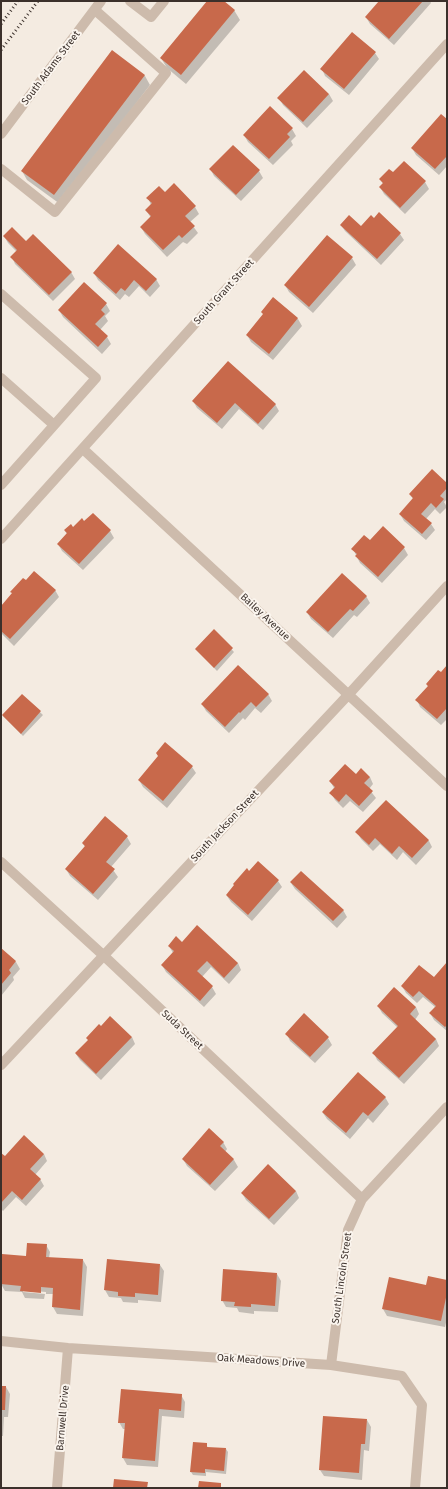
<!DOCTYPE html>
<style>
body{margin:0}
#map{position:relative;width:448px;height:1489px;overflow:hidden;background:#f4ebe1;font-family:"Fira Sans",sans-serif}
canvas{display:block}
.frame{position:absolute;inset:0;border:2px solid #3b302b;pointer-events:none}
</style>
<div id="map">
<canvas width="448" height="1489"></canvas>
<div class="frame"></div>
</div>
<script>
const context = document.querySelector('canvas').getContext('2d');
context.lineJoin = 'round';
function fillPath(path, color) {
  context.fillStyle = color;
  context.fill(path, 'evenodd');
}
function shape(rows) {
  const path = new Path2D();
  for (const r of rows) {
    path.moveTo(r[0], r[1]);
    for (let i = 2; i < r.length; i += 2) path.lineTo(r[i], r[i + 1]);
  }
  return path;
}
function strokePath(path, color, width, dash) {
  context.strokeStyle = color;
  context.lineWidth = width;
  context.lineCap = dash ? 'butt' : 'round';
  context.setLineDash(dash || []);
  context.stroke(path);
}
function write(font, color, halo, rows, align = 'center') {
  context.font = font + ' "Fira Sans",sans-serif';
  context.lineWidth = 4;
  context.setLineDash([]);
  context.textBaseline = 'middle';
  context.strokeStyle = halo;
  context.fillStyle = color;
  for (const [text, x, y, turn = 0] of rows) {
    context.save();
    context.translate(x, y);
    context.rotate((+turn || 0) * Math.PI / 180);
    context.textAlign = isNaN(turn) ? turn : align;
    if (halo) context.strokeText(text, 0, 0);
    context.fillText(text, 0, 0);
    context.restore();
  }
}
fillPath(shape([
 [208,1,223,1,234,10,240,20,186,84,167,68,161,58],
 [380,1,430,1,431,3,394,45,370,24,366,17],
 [112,51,145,76,150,85,60,204,27,180,22,171],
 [375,53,379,59,349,95,325,76,322,69],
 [329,94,333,101,307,128,283,105,279,98],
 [447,121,447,166,439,175,416,155,412,148],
 [292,129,296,136,291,141,293,145,273,165,248,142,244,135],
 [211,170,259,171,263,178,241,201,214,176],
 [393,174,425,182,429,189,405,214,384,194,380,187,383,184,381,180],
 [165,193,195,207,199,214,190,222,198,233,187,244,183,242,167,257,145,234,141,227,151,218,146,210,151,205,148,198],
 [341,225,400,234,404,240,381,265,345,231],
 [4,236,26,243,71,272,75,279,53,301,15,264,12,257,17,252,8,243],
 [352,258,356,265,313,313,289,292,285,285],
 [94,273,156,279,160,286,150,297,139,286,129,297,125,294,120,300,98,280],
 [84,284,106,304,110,311,105,316,108,321,100,330,107,337,111,344,102,354,63,317,59,310],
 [273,299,298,319,302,326,273,360,251,342,247,335,264,315],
 [193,401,275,404,279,411,263,430,239,409,222,429,197,408],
 [447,484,447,499,444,502,447,507,440,514,435,509,426,519,431,524,435,530,426,540,404,521,400,514,413,499,410,494],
 [93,514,110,531,114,538,83,570,62,551,58,544,67,534,65,531,73,528,85,522],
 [383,528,404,548,408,555,382,583,360,563,353,549,370,542],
 [26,582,55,590,59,597,14,646,1,633,1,607],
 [366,596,370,603,357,617,354,615,333,638,311,619,307,612],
 [214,631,234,652,217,671,196,649],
 [447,667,447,719,441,725,420,707,417,700,428,687,427,684,441,674],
 [268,694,272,701,261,713,255,708,245,720,243,718,229,733,206,711,202,704],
 [22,695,43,715,23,736,3,716],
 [166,744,192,767,196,773,167,808,143,787,139,780,159,757],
 [356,776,370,777,373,784,369,789,376,798,363,812,350,801,343,808,335,800,331,793,334,788,330,781],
 [386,801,429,841,432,847,416,865,403,852,397,860,380,844,373,851,361,839,357,832],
 [105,818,127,837,131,844,111,867,118,877,98,900,70,876,66,869,85,847,83,843],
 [249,872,278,881,282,887,252,921,231,902,227,896],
 [291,883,343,910,347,917,337,928,295,889],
 [182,943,238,963,241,970,229,984,211,967,202,977,212,987,216,994,204,1007,166,972,162,965,173,953,169,946],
 [1,949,16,962,20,969,13,977,14,980,1,996],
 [447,964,447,1031,434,1020,430,1013,435,1007,423,997,417,1003,406,993,402,986,434,979],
 [378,1006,416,1007,419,1014,415,1020,436,1039,439,1046,404,1084,377,1060,374,1053,398,1028,382,1013],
 [304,1015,328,1038,332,1045,315,1063,290,1041,287,1034],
 [132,1037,135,1044,101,1080,80,1060,76,1054],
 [385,1097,389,1104,373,1123,368,1118,350,1139,327,1119,323,1113],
 [223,1142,227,1149,225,1152,234,1160,238,1167,215,1191,187,1166,183,1159],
 [1,1154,5,1158,44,1154,47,1161,35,1175,40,1179,44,1186,26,1206,16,1197,3,1211,1,1209],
 [296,1191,299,1198,274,1225,246,1200,242,1193],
 [46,1245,50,1252,49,1258,83,1260,87,1267,83,1316,57,1314,53,1307,54,1294,46,1294,46,1292,23,1290,23,1292,45,1294,44,1299,25,1298,22,1292,5,1291,1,1284,3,1255,27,1257],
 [108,1260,160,1265,164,1271,161,1302,138,1300,138,1303,123,1302,121,1298,109,1297,105,1290],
 [277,1274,281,1281,278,1312,254,1311,254,1314,239,1312,237,1308,226,1307,222,1300],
 [447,1281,447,1318,445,1327,387,1316,383,1309,426,1286],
 [1,1387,6,1387,10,1394,8,1417,4,1417,3,1436,1,1436],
 [181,1395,185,1402,184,1418,162,1416,158,1467,127,1465,123,1458,126,1429,123,1429,119,1422],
 [367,1420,371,1427,369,1451,364,1450,362,1480,324,1476,320,1470],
 [206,1444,208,1448,226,1449,228,1452,226,1474,206,1472,206,1476,193,1475,191,1472]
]), '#0003');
fillPath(shape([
 [207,1,224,1,235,10,181,75,160,58],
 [379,1,423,1,389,39,365,17],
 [352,32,376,52,344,89,320,69],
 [112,50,145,75,54,195,21,171],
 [304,70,329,94,303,122,277,98],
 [270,106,293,128,287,134,290,137,269,159,243,135],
 [441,114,447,119,447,156,435,169,411,148],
 [233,145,260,170,236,195,209,169],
 [404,161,426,181,400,208,379,187,383,183,379,179,389,169,393,172],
 [174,183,196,206,185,216,195,226,182,238,179,235,163,250,140,227,151,216,145,210,152,203,146,198,159,186,165,192],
 [379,212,401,233,377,259,340,225,349,215,361,226,371,215,374,218],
 [12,227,26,241,33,234,72,272,49,295,10,257,17,250,3,236],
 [327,235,353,257,309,307,284,285],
 [118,244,157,279,146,291,134,280,125,291,121,288,116,294,93,273],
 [84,282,107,303,101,310,105,314,95,324,108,336,98,347,58,310],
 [273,297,298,318,269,354,246,335,263,314,261,312],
 [228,361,276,404,258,424,235,403,217,423,192,401],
 [432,469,447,483,447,488,440,496,444,499,436,508,431,503,421,514,432,523,422,534,399,514,413,498,409,494],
 [93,513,111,530,79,564,57,544,67,533,64,530,71,524,73,527,82,518,84,521],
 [383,526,405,547,378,577,355,556,357,554,351,549,364,535,370,540],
 [34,571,56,590,10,639,1,631,1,606,12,593,10,592,23,578,26,580],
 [342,573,367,596,353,611,350,609,328,632,306,612],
 [214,629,233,648,214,668,195,649],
 [238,665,269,694,256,707,251,702,240,713,239,712,225,727,201,704],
 [447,665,447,708,437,719,415,700,428,686,426,684,438,670,441,672],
 [22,694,41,711,21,734,2,715],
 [165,742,193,766,163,801,138,780,158,756,156,753],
 [345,764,356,774,361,768,370,777,364,783,373,791,359,806,346,794,339,802,329,793,335,787,329,781],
 [386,800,429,840,412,858,399,846,392,854,375,838,369,845,355,832],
 [105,816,128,836,106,862,115,869,93,894,65,869,85,846,82,843],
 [258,861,279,880,248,915,226,895,234,885,233,884,247,868,249,871],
 [301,871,344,910,333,921,290,882],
 [197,925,238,963,224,978,207,961,197,971,213,986,200,1001,161,965,174,951,168,946,176,936,182,942],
 [1,948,16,961,9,970,11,973,1,985],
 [447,962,447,1025,445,1027,429,1013,436,1006,419,991,413,997,401,986,419,965,434,977],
 [394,987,416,1007,410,1014,436,1039,399,1078,372,1053,398,1026,377,1006],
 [304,1013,329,1037,310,1057,285,1034],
 [110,1016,132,1037,96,1074,75,1053,88,1040,86,1038,99,1024,101,1026],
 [358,1072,386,1097,368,1116,363,1112,346,1133,322,1112],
 [209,1128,224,1142,220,1146,234,1159,210,1185,182,1159],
 [24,1135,44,1154,30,1169,41,1179,22,1200,12,1191,1,1203,1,1153,5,1156],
 [268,1164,296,1191,269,1219,241,1193],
 [27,1243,47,1244,46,1257,83,1259,80,1310,52,1307,53,1288,41,1287,41,1293,20,1291,21,1286,1,1284,2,1254,26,1256],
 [107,1259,160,1264,158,1295,135,1293,135,1297,118,1296,118,1292,104,1290],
 [223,1269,277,1273,275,1306,251,1304,251,1307,234,1306,235,1302,221,1301],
 [428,1276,447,1280,447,1293,441,1321,382,1309,389,1277,426,1285],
 [1,1386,6,1386,5,1410,1,1410],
 [121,1389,182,1394,181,1411,159,1409,155,1461,122,1458,125,1423,118,1423],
 [323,1416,367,1419,365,1444,361,1444,359,1473,319,1470],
 [193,1442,207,1443,207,1447,226,1448,224,1471,205,1469,205,1473,190,1472],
 [114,1479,148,1482,147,1488,113,1488],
 [199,1481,221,1483,221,1488,198,1488]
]), '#c8694b');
strokePath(shape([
 [130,1,151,17,164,1],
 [1,134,101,1],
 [1,169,55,212,166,73,95,10],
 [1,294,96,378,1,485],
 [1,378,54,425],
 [83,449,447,786],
 [1,539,447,44],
 [1,862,103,955,362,1199],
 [1,1065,349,694,447,586],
 [1,1341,68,1348,331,1365,402,1376,422,1405,415,1488],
 [331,1365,348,1230,362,1199,447,1107],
 [57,1488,68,1348]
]), '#cdbbac', 10);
strokePath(shape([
 [1,24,18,1],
 [1,50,38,1]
]), '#3b302b', 3, [1, 3]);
write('10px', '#3b302b', '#fbf5ee', [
 ["South Adams Street",51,68,-53],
 ["South Grant Street",224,292,-48],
 ["Bailey Avenue",265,617,43],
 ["South Jackson Street",225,826,-47],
 ["Suda Street",182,1030,43],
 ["South Lincoln Street",342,1278,-82],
 ["Oak Meadows Drive",261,1361,4],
 ["Barnwell Drive",63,1418,-85]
]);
</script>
